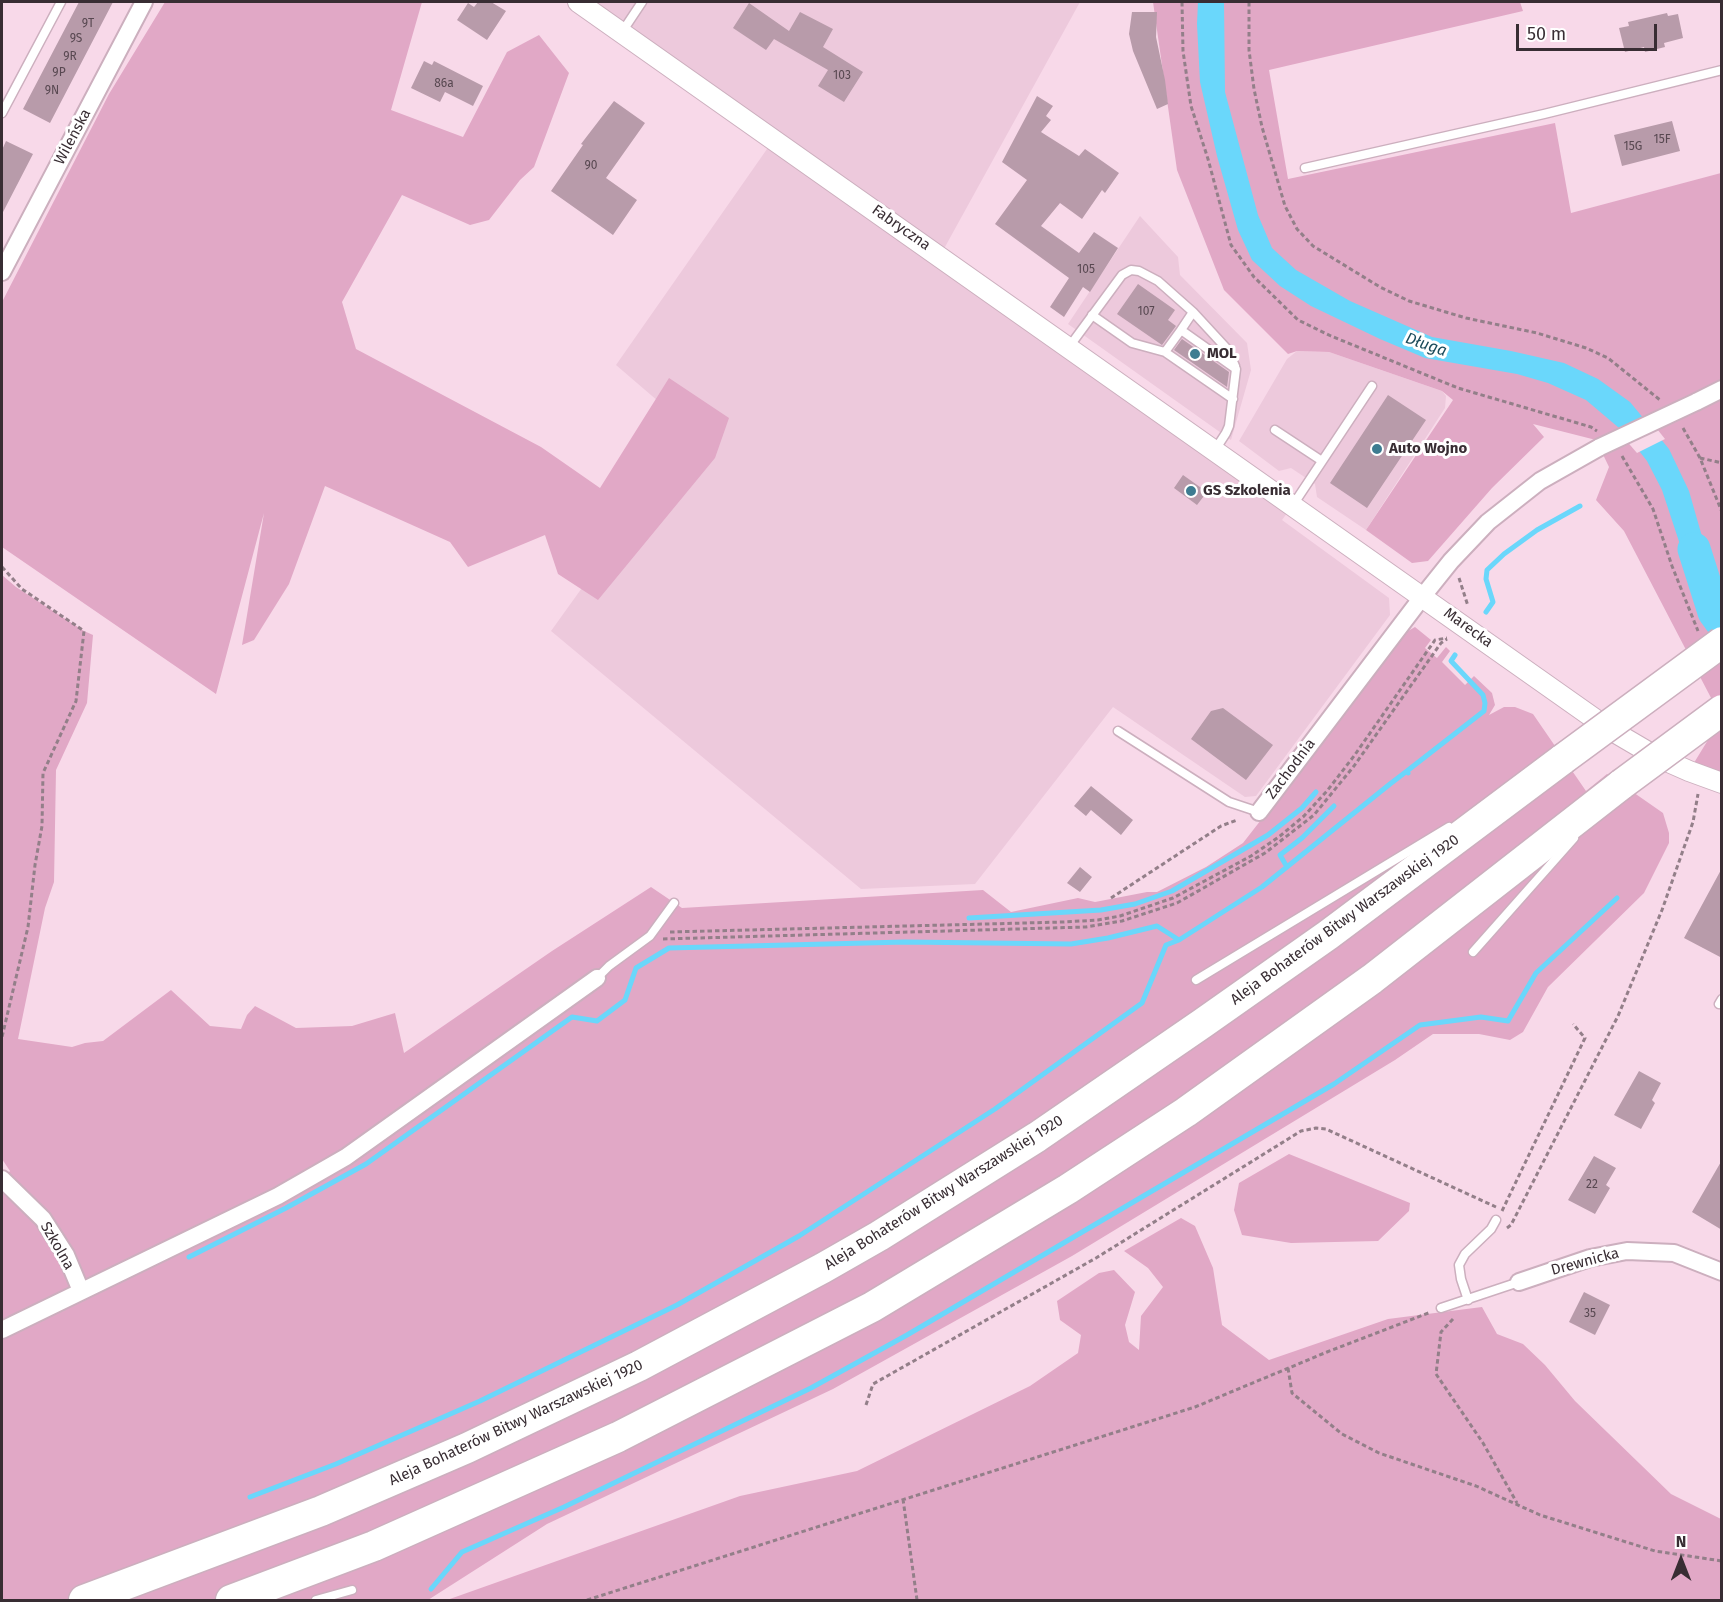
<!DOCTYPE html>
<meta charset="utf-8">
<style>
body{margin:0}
#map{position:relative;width:1723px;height:1602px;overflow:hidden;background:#f8d9e9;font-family:"Fira Sans",sans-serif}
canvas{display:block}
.frame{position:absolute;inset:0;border:3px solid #382d33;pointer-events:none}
.north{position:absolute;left:1651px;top:1530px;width:60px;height:60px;-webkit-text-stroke:4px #fff;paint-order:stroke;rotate:0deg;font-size:16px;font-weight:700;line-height:24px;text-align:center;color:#382d33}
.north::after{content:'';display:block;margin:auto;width:21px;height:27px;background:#382d33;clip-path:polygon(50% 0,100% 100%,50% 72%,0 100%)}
.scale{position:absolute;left:1516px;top:24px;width:141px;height:27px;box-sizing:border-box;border:3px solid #382d33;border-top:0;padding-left:8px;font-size:18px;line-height:21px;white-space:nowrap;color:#382d33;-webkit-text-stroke:4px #fff;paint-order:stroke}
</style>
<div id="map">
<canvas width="1723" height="1602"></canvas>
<div class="frame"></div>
<div class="north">N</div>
<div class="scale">50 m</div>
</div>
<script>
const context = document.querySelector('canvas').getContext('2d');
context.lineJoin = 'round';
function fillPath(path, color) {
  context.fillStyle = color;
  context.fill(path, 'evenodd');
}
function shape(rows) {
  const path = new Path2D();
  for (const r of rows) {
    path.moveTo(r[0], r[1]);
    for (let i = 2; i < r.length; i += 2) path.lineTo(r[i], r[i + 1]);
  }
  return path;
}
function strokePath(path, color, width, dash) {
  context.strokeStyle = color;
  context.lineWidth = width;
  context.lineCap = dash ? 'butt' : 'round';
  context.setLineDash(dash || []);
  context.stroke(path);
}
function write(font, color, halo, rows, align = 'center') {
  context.font = font + ' "Fira Sans",sans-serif';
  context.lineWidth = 6;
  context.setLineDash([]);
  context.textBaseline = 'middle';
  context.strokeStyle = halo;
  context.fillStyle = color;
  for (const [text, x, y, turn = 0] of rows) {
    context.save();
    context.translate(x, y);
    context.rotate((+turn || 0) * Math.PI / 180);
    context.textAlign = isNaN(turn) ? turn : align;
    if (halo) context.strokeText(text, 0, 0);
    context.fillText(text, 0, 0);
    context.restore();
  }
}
fillPath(shape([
 [578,2,1080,2,940,256,1293,505,1282,520,1389,598,1390,615,1256,796,1245,797,1113,707,975,884,861,889,551,631,694,432,616,365,774,139],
 [1140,216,1178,257,1180,275,1247,343,1251,370,1231,440,1068,324],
 [1297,351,1329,352,1442,391,1446,396,1445,408,1366,530,1317,497,1315,484,1291,468,1279,471,1239,441,1287,359]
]), '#edc9dc');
fillPath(shape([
 [165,2,422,2,391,110,463,137,507,52,539,35,569,73,534,167,520,180,489,220,470,225,402,195,342,302,356,349,541,447,600,488,669,378,729,418,715,458,598,600,558,574,545,535,468,567,450,542,325,486,289,584,254,640,242,645,264,513,216,694,2,547,2,302,109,94],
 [1153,2,1520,2,1523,11,1269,70,1288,179,1555,123,1571,213,1721,173,1721,717,1624,531,1596,500,1609,467,1596,440,1533,424,1544,437,1492,488,1428,561,1412,563,1366,530,1453,400,1442,391,1329,352,1297,351,1288,354,1224,290,1177,170],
 [2,575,16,587,84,631,93,635,87,703,56,770,54,882,45,908,18,1039,72,1047,85,1043,103,1041,171,990,210,1026,241,1029,247,1015,255,1006,296,1028,352,1026,395,1013,404,1053,552,951,651,887,682,908,983,890,1011,912,1078,898,1095,902,1147,892,1157,892,1206,867,1243,843,1408,631,1415,627,1431,640,1425,648,1437,658,1446,647,1450,651,1442,662,1465,685,1474,676,1492,693,1495,705,1489,715,1504,707,1515,707,1533,714,1586,791,1607,774,1663,813,1669,833,1669,843,1644,893,1548,987,1523,1032,1510,1040,1479,1034,1433,1034,1395,1060,1072,1256,833,1389,547,1524,428,1600,2,1600,2,1180,10,1171,2,1159],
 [1722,717,1721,783,1689,771],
 [1289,1154,1410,1203,1409,1211,1378,1241,1291,1243,1242,1235,1234,1210,1239,1183],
 [1181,1218,1195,1226,1213,1268,1222,1325,1269,1360,1388,1319,1482,1307,1497,1334,1523,1344,1545,1365,1575,1401,1671,1494,1721,1519,1721,1600,447,1600,740,1496,857,1471,1030,1386,1078,1353,1081,1335,1060,1320,1057,1301,1099,1273,1114,1270,1135,1292,1125,1325,1129,1342,1139,1350,1141,1316,1163,1287,1148,1268,1124,1251]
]), '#e1a8c6');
fillPath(shape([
 [1198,2,1224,2,1225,92,1258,215,1272,248,1296,270,1350,301,1432,337,1511,351,1564,363,1598,379,1630,402,1669,449,1689,491,1705,547,1721,581,1698,599,1662,490,1647,461,1625,433,1586,400,1548,383,1517,374,1425,358,1380,339,1311,306,1280,286,1252,260,1238,230,1217,156,1200,82,1197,24]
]), '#6ad7fb');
fillPath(shape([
 [1646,415,1665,439,1637,453,1617,430]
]), '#f8d9e9');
strokePath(shape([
 [1486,612,1493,602,1486,579,1487,570,1504,554,1537,530,1580,506],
 [1407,771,1484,711,1485,703,1483,695,1451,661,1455,655],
 [1287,867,1280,855,1302,838,1334,806],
 [969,918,1101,910,1135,904,1172,891,1268,835,1302,808,1316,792],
 [189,1257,286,1208,366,1164,572,1017,597,1021,625,1000,636,968,669,948,905,942,1071,944,1108,938,1157,926,1179,940,1262,887,1390,784,1407,771,1408,773],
 [250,1497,336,1464,480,1401,677,1305,799,1236,995,1109,1142,1003,1166,945,1179,940],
 [431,1589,462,1552,564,1507,811,1388,907,1335,1334,1084,1420,1025,1481,1017,1508,1021,1536,973,1617,898]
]), '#6ad7fb', 5);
strokePath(shape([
 [1694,549,1714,612,1722,623]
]), '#6ad7fb', 33);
fillPath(shape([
 [79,2,113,2,50,123,23,109],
 [478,2,491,2,506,11,487,40,457,20,468,3,474,7],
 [749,3,789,31,800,12,833,29,823,47,863,72,844,102,818,86,828,70,774,39,766,50,733,28],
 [1132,12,1157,12,1156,37,1165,80,1168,104,1157,109,1133,51,1129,34],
 [1667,13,1668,16,1678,14,1683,38,1664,43,1665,47,1645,52,1644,47,1625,52,1619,28,1629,26,1628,22],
 [424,61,432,65,434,61,483,86,473,106,445,92,440,102,411,88],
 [1037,96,1053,106,1046,116,1051,120,1041,132,1079,156,1085,149,1119,173,1105,193,1102,190,1082,219,1060,203,1041,226,1079,253,1094,232,1118,248,1090,292,1083,287,1064,317,1050,307,1069,278,995,224,1027,180,1002,162],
 [614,101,645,123,606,178,637,200,613,235,551,191,583,145,581,144],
 [1672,121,1680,151,1622,166,1614,135],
 [6,141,33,154,2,214,2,150],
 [1138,284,1175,310,1168,320,1176,326,1162,345,1117,314],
 [1182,339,1229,372,1227,387,1174,350],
 [1388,395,1426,420,1367,508,1330,483],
 [1183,475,1207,492,1197,505,1174,488],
 [1223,708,1273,745,1246,780,1191,739,1211,711],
 [1091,786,1133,820,1121,835,1091,810,1086,816,1074,806],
 [1080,867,1092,877,1080,892,1067,883],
 [1722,868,1722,958,1684,938],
 [1639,1071,1661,1083,1652,1100,1655,1103,1641,1129,1614,1115],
 [1594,1156,1616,1168,1606,1185,1610,1188,1595,1214,1568,1200],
 [1722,1160,1722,1230,1692,1212],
 [1584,1292,1610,1305,1595,1335,1569,1322]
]), '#b89baa');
const service = shape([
 [622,32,642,2],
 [2,113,61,2],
 [1305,168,1544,114,1722,70],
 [1193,312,1228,350,1235,366],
 [1092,315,1132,343,1165,352,1233,399],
 [1069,347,1122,275,1131,270,1139,271,1158,281,1193,312,1181,330],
 [1165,352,1181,330,1236,369,1229,426,1226,433,1215,450],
 [1275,430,1322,461],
 [1293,505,1372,386],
 [1118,731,1229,802,1259,812],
 [1473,952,1574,838],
 [597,978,609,966,650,936,674,903],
 [1196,980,1449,827],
 [1719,1004,1722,999],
 [1468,1300,1461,1279,1459,1265,1465,1254,1491,1229,1496,1220],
 [1441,1308,1519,1282],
 [316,1600,352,1590]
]);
const minor = shape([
 [2,272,144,2],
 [1696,402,1722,389],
 [1259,812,1423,596,1451,561,1488,522,1540,481,1600,447],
 [2,1179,43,1219,66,1255,81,1291],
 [1519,1282,1590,1258,1627,1251,1674,1253,1722,1272],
 [2,1330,278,1196,346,1157,597,978]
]);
const tertiary = shape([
 [578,2,1609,729,1655,756,1689,771,1722,783]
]);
const motorway = shape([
 [84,1600,321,1511,467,1448,639,1366,823,1268,879,1236,1037,1137,1203,1023,1328,935,1563,759],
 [231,1600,374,1546,618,1437,872,1307,1068,1189,1186,1112,1372,979,1622,784]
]);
strokePath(service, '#ccafbe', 11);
strokePath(minor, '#ccafbe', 20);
strokePath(tertiary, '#ccafbe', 22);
strokePath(motorway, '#ccafbe', 33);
strokePath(shape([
 [1182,2,1183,51,1191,106,1208,159,1231,245,1254,277,1298,320,1331,336,1458,388,1591,427,1597,431],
 [1249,2,1249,50,1254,89,1262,127,1285,206,1297,229,1313,246,1380,287,1409,301,1466,318,1537,333,1586,348,1608,358,1660,400],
 [1683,428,1700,458,1722,512],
 [1622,456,1653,509,1672,566,1698,631],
 [1700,458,1722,463],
 [2,567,22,589,84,631,76,701,43,773,42,826,35,865,28,927,2,1037],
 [1459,578,1468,606],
 [1111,898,1221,826,1237,820],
 [670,932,1064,922,1098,920,1120,916,1173,898,1251,856,1280,836,1304,816,1327,791,1354,756,1435,640,1447,638],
 [663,939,1086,927,1122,921,1177,903,1265,853,1314,815,1354,766,1441,643,1447,639],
 [1502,1211,1585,1038,1573,1024],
 [1507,1228,1511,1225,1618,1016,1662,910,1693,822,1698,794],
 [1453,1319,1441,1332,1436,1374,1483,1443,1517,1503],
 [1288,1368,1292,1393,1342,1434,1379,1453,1476,1486,1540,1515,1655,1551,1722,1561],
 [866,1405,873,1384,1096,1258,1301,1131,1316,1128,1326,1129,1496,1207],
 [903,1499,917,1600],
 [587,1600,1195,1407,1327,1352,1431,1312]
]), '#937f89', 3, [4.5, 3]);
strokePath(service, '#fff', 8);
strokePath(minor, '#fff', 16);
strokePath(tertiary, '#fff', 20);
strokePath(motorway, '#fff', 30);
const minorBridge = shape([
 [1600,447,1696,402]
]);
const motorwayBridge = shape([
 [1563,759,1722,642],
 [1622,784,1722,710]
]);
strokePath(minorBridge, '#ccafbe', 20, []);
strokePath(motorwayBridge, '#ccafbe', 33, []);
strokePath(minorBridge, '#fff', 16);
strokePath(motorwayBridge, '#fff', 30);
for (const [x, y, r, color] of [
 [1195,354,6,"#3d7c91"],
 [1377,449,6,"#3d7c91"],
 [1191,491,6,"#3d7c91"]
]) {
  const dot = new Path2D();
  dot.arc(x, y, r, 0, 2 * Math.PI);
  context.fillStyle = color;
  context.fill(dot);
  strokePath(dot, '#fff', 2);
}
write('12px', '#584851', null, [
 ["9T",88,24],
 ["9S",76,39],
 ["9R",70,57],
 ["9P",59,73],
 ["103",842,76],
 ["86a",444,84],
 ["9N",52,91],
 ["15F",1662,140],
 ["15G",1633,147],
 ["90",591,166],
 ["105",1086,270],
 ["107",1146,312],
 ["22",1592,1185],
 ["35",1590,1314]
]);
write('15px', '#382d33', '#fff', [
 ["Wileńska",73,137,-62],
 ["Fabryczna",901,228,35],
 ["Marecka",1468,628,36],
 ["Zachodnia",1291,769,-53],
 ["Aleja Bohaterów Bitwy Warszawskiej 1920",1345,920,-36],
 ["Aleja Bohaterów Bitwy Warszawskiej 1920",944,1193,-32],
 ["Szkolna",57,1246,60],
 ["Drewnicka",1585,1262,-15],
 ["Aleja Bohaterów Bitwy Warszawskiej 1920",516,1423,-25]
]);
write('bold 15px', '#382d33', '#fff', [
 ["MOL",1207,354],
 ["Auto Wojno",1389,449],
 ["GS Szkolenia",1203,491]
], 'left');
write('italic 16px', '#1b4b5a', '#fff', [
 ["Długa",1426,345,19]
]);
</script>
